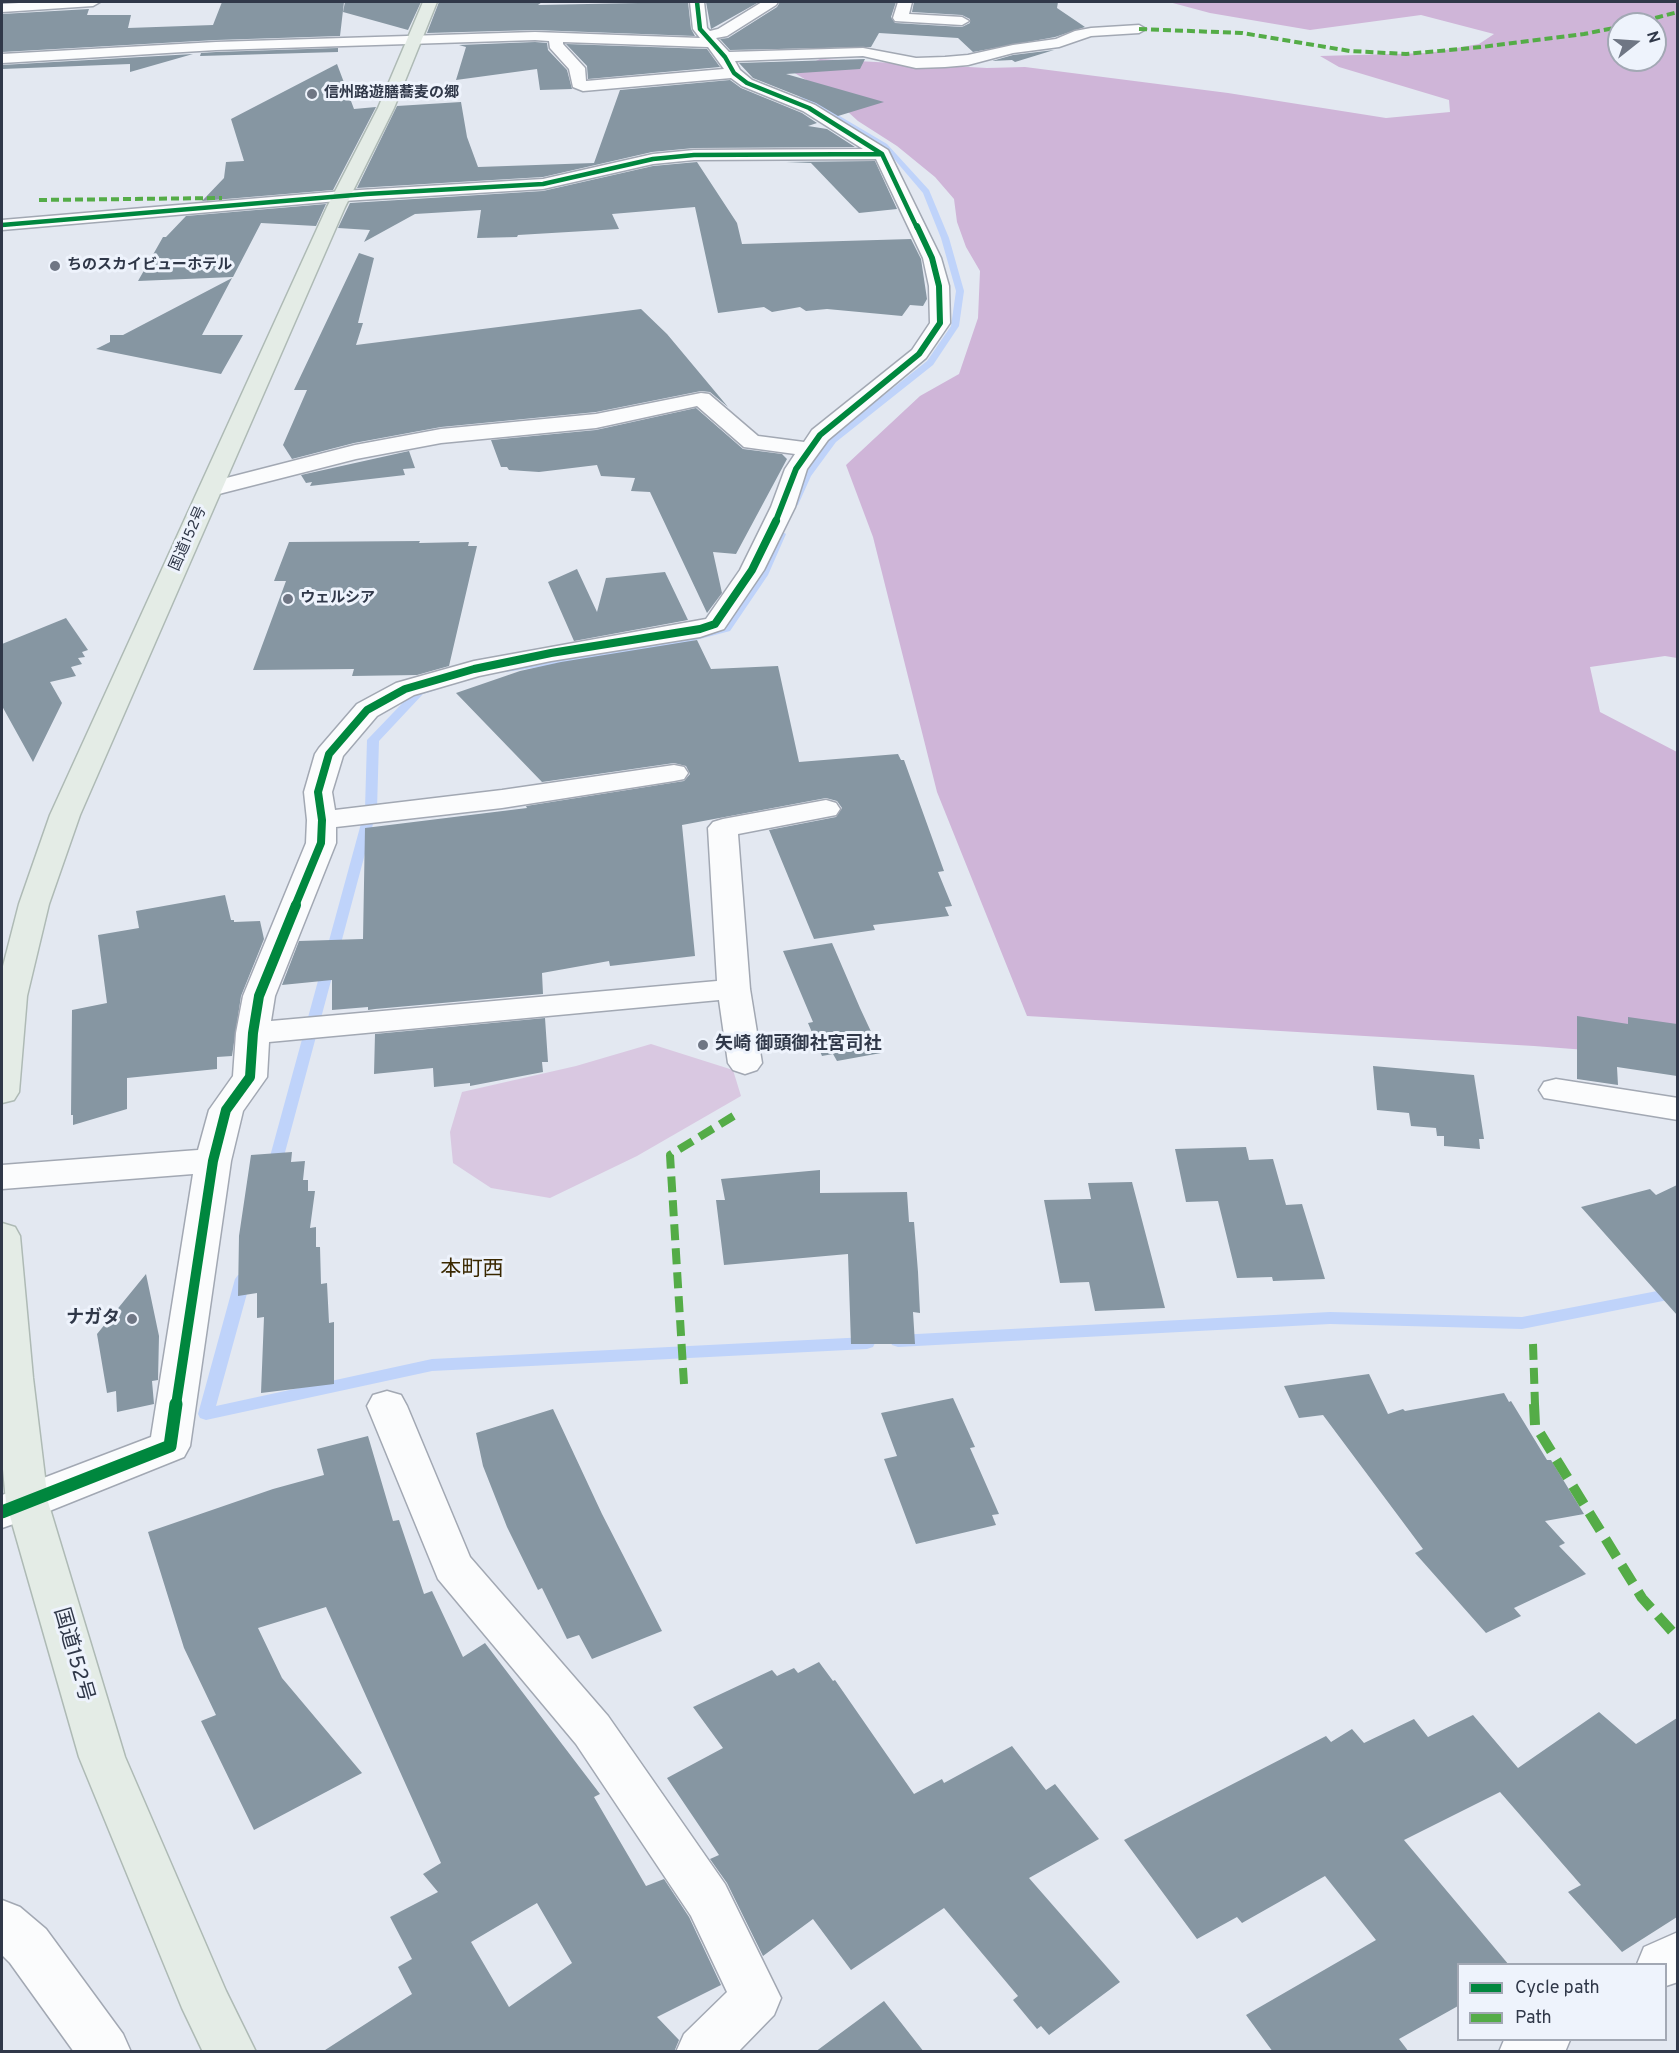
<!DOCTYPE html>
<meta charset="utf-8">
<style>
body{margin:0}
#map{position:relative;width:1679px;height:2053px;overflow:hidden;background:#e3e8f1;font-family:Overpass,sans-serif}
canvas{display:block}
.frame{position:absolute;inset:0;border:3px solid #303849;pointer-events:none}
.legend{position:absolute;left:1457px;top:1963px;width:210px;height:78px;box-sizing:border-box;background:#eef3fc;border:2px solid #a2a8b4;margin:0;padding:8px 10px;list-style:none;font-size:18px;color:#303849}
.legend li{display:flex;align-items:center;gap:12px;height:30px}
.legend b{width:30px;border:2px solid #a2a8b4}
.north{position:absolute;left:1607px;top:12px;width:60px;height:60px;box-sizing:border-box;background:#eef3fc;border:2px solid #a2a8b4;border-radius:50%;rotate:73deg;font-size:16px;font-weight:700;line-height:24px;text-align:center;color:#303849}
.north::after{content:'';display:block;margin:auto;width:21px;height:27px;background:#6f7684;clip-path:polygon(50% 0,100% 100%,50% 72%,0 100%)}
</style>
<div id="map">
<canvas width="1679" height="2053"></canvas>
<div class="frame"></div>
<ul class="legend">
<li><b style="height:8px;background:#00873e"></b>Cycle path</li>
<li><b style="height:8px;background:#54ac47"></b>Path</li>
</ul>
<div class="north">N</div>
</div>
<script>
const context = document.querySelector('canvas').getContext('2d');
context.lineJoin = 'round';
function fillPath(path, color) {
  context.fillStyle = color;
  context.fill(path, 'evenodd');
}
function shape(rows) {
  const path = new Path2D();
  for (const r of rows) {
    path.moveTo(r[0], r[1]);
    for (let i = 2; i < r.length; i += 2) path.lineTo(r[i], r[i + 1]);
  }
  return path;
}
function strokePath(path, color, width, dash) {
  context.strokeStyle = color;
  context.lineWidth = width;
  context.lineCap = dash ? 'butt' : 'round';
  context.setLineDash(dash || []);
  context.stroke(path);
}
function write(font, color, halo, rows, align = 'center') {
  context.font = font + ' Overpass,"Noto Sans JP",sans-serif';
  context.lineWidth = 6;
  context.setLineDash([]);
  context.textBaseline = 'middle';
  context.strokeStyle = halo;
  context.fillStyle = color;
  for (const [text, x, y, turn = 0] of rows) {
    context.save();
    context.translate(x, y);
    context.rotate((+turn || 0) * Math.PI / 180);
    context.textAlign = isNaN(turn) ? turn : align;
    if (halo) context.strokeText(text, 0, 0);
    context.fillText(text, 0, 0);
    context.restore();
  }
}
fillPath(shape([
 [651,1044,733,1070,741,1096,637,1156,550,1198,491,1188,453,1163,450,1132,462,1092,576,1066]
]), '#d9c8e1');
fillPath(shape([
 [1169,2,1677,2,1677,658,1665,656,1590,667,1600,712,1677,752,1677,1057,1534,1046,1027,1016,937,792,873,537,846,465,920,396,959,374,978,318,980,271,966,247,957,222,954,199,935,177,897,146,858,121,826,92,793,72,820,59,987,68,1025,67,1228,93,1386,118,1450,112,1449,100,1339,67,1320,56,1429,53,1479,44,1494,34,1421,15,1310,30,1210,13],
 [1619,24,1655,24,1655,60,1619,60]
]), '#cfb5d8');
fillPath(shape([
 [795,92,799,92,887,144,929,190,949,238,964,291,959,326,933,365,836,442,811,476,798,505,793,508,788,505,801,476,830,438,927,361,951,326,956,291,941,238,923,193,883,146,795,94,795,92],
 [781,531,786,534,768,575,730,631,666,648,506,672,501,669,506,666,665,642,722,627,758,575,776,534,781,531],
 [432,685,437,688,436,690,423,694,379,741,377,809,280,1171,273,1176,268,1174,266,1171,365,809,367,740,415,690,432,685],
 [243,1274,248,1275,251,1279,216,1406,432,1359,867,1337,873,1339,875,1343,873,1347,867,1349,432,1371,206,1420,200,1418,198,1414,235,1279,238,1275,243,1274],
 [1678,1287,1678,1298,1522,1329,1330,1324,898,1347,892,1345,890,1341,892,1337,898,1335,1330,1312,1522,1317,1678,1287]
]), '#bfd3fa');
fillPath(shape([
 [222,2,344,2,340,36,216,40,2,52,2,14,89,9,87,15,131,15,128,28,213,25],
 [345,2,421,2,408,30,343,12],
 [439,2,542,2,538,5,688,2,691,29,695,36,535,30,427,33],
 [706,2,759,2,711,29],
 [780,2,896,2,891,17,895,23,962,27,970,23,970,19,962,15,912,12,914,2,1058,2,1057,8,1085,27,1055,37,973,52,958,38,879,33,871,47,730,50,720,39,728,38,777,7],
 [535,42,547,43,548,50,567,70,572,89,540,90,537,69,456,80,466,47,459,45],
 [566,44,707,49,720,67,588,79,587,66],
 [338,48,338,52,200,56,201,53,216,52],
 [1054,50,1015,62,1012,60,992,61,1013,55],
 [193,54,130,72,130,64,2,69,2,65],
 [865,59,860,69,786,74,884,102,838,116,816,103,753,78,739,63],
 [337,64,354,109,376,107,333,190,202,201,224,178,226,162,244,161,231,119],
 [730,80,741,88,802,113,817,123,808,126,827,129,855,147,694,148,652,152,543,177,357,188,397,106,461,102,467,137,478,167,594,163,620,90],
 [875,161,897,209,859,213,811,163,786,162],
 [697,162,737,223,742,244,911,239,921,259,927,299,923,306,910,305,902,316,827,309,806,311,800,307,772,312,764,307,718,313,695,207,612,214,619,229,518,235,517,237,477,238,481,210,415,214,364,242,370,230,338,228,350,203,543,191,653,166],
 [326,204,316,226,261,223,233,277,138,281,163,237,166,237,186,216],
 [359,253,374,258,358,323,363,323,356,345,641,309,667,334,728,407,710,392,701,391,596,412,441,427,354,443,292,459,283,445,307,390,294,390],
 [232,278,202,335,243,335,221,374,96,349,110,342,110,335,123,335],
 [696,408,743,449,782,454,787,459,736,554,713,552,722,593,707,613,650,492,631,491,635,478,601,476,597,465,539,472,509,470,507,467,501,467,491,440,596,430],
 [409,451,415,468,403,469,405,475,310,486,312,482,306,483,301,475],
 [420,541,419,543,469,542,468,546,477,546,449,666,417,675,352,676,354,669,253,670,286,581,274,581,289,542],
 [577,569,597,612,606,578,665,572,688,620,574,641,548,582],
 [66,618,88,650,82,652,85,657,78,658,82,664,71,667,76,676,50,682,62,703,33,762,2,706,2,644],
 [697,640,711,669,778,666,799,762,898,754,901,760,904,760,944,871,938,872,952,906,945,907,949,916,873,925,875,930,814,939,769,830,836,817,842,808,837,801,826,798,682,825,695,956,610,966,609,961,542,973,543,994,375,1009,368,1010,368,1007,332,1010,332,980,282,985,299,941,363,939,365,828,527,808,526,806,684,781,690,774,686,766,674,763,542,782,456,693,520,671,561,662],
 [225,895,231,920,234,920,234,922,260,921,264,939,241,996,232,1056,217,1057,217,1069,127,1078,127,1109,73,1125,73,1115,71,1115,72,1010,107,1003,98,935,139,928,136,911],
 [832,943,860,1008,881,1053,837,1061,833,1054,822,1056,808,1023,813,1022,783,951],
 [1577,1016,1628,1024,1628,1017,1677,1024,1677,1076,1617,1067,1618,1085,1577,1079],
 [545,1018,548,1062,542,1062,543,1072,470,1086,470,1083,434,1087,433,1068,374,1074,375,1034],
 [1373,1066,1474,1075,1484,1139,1479,1139,1480,1149,1444,1146,1444,1136,1437,1136,1436,1128,1411,1126,1409,1113,1377,1110],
 [1246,1147,1249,1160,1273,1159,1286,1205,1302,1204,1325,1279,1273,1281,1272,1277,1237,1278,1218,1201,1186,1202,1175,1149],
 [292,1152,291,1162,305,1161,303,1180,308,1180,308,1191,315,1191,310,1228,316,1227,316,1247,320,1247,321,1284,327,1283,329,1323,334,1322,334,1384,261,1393,264,1317,257,1318,257,1293,238,1296,239,1236,251,1155],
 [820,1170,820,1193,907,1192,909,1222,914,1222,918,1272,920,1313,913,1312,915,1344,851,1344,848,1254,724,1265,716,1200,725,1200,721,1179],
 [1132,1182,1165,1308,1095,1311,1089,1282,1060,1283,1044,1200,1091,1199,1088,1183],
 [1677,1185,1677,1315,1581,1207,1650,1189,1656,1195],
 [146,1274,159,1336,158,1380,152,1381,154,1404,117,1412,116,1391,107,1393,97,1334],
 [1369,1374,1388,1414,1403,1409,1405,1411,1504,1393,1509,1402,1511,1401,1547,1460,1551,1460,1584,1514,1545,1521,1565,1543,1559,1546,1586,1574,1514,1608,1521,1616,1486,1633,1415,1553,1423,1549,1323,1415,1299,1418,1284,1386],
 [953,1398,975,1447,970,1448,999,1514,992,1515,996,1525,916,1544,884,1459,897,1456,881,1413],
 [553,1409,602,1514,662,1631,592,1659,579,1635,567,1639,542,1588,538,1590,507,1527,483,1466,476,1433],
 [368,1436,393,1521,399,1520,424,1594,432,1591,463,1657,485,1643,600,1794,594,1797,646,1886,664,1879,689,1917,721,1985,657,2017,679,2040,674,2052,322,2052,412,1994,398,1967,412,1959,390,1917,438,1892,423,1874,441,1863,326,1607,258,1628,282,1678,362,1773,254,1830,201,1721,216,1715,184,1648,148,1532,273,1489,324,1475,317,1449],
 [537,1903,572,1963,509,2007,471,1942],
 [819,1662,833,1681,835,1680,914,1794,942,1779,944,1783,1012,1746,1046,1790,1055,1784,1099,1839,1029,1878,1120,1982,1049,2035,1041,2026,1037,2029,1013,2000,1018,1996,944,1908,851,1970,813,1919,763,1956,727,1883,710,1859,719,1855,667,1778,723,1748,693,1707,772,1670,777,1676,794,1668,798,1673],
 [1599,1712,1636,1744,1677,1718,1677,1917,1622,1952,1568,1892,1581,1885,1500,1792,1404,1840,1509,1965,1458,1965,1458,2006,1399,2039,1409,2052,1273,2052,1246,2015,1376,1940,1325,1876,1242,1923,1237,1917,1197,1939,1124,1840,1326,1736,1331,1742,1352,1729,1364,1743,1414,1719,1428,1737,1473,1715,1518,1768],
 [884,2001,924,2052,815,2052]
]), '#8696a2');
const minor = shape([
 [36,2,100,2,93,6,2,12,2,4,36,2],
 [690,2,704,2,707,28,710,31,718,29,762,2,778,2,776,5,727,36,716,38,729,52,863,48,916,58,945,57,968,55,1013,45,1056,39,1075,31,1091,28,1139,25,1146,29,1139,33,1091,36,1059,47,1013,53,968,65,945,67,916,68,863,56,735,61,740,70,752,80,815,105,888,150,941,258,949,286,950,323,926,358,828,440,807,469,795,507,764,570,724,629,700,637,551,661,479,676,414,695,377,716,343,756,332,792,335,810,502,790,674,765,684,767,688,773,684,779,674,781,502,808,336,827,336,843,275,996,271,1021,717,981,708,828,713,822,723,819,826,800,836,803,840,809,836,815,738,834,750,989,762,1063,757,1070,745,1074,733,1070,728,1063,719,1000,269,1042,267,1077,243,1111,231,1161,190,1446,184,1457,42,1514,27,1518,12,1514,6,1502,12,1490,151,1437,193,1174,2,1189,2,1165,198,1150,209,1110,233,1076,236,1033,243,996,306,843,307,820,304,792,315,754,319,748,357,704,396,683,474,661,706,619,740,570,771,507,785,469,795,454,744,447,697,406,596,428,441,443,356,459,211,496,203,494,199,489,203,484,355,445,441,429,596,414,701,393,709,394,758,436,804,442,812,430,912,350,930,323,929,286,923,258,876,159,694,160,653,164,543,189,343,201,337,200,334,196,337,192,343,191,543,179,653,154,694,150,863,149,803,111,742,86,731,78,583,91,573,87,569,69,550,48,549,41,535,40,216,50,2,63,2,54,216,42,535,32,700,38,693,29,690,2],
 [563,42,708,47,724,69,586,81,585,68,563,44,563,42],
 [898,2,912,2,909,14,962,17,969,21,962,25,895,21,893,18,898,2],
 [1556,1079,1678,1098,1678,1120,1544,1098,1539,1090,1544,1082,1556,1079],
 [387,1391,401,1395,407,1406,470,1557,608,1716,725,1884,781,1998,774,2015,738,2052,676,2052,684,2034,727,1992,691,1916,576,1744,438,1579,367,1406,373,1395,387,1391],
 [2,1900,20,1907,46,1929,123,2034,131,2052,74,2052,10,1963,2,1955,2,1900],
 [1678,1932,1678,1982,1666,1986,1666,1964,1637,1964,1644,1947,1678,1932],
 [1504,2040,1570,2040,1565,2052,1499,2052,1504,2040]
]);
const tertiary = shape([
 [343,191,349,192,352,196,349,200,2,230,2,220,343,191],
 [27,1486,42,1490,48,1502,42,1514,2,1528,2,1495,27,1486]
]);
const trunk = shape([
 [423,2,437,2,394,108,345,207,80,815,49,904,27,996,19,1092,14,1100,2,1103,2,970,19,904,50,815,327,207,378,108,423,2],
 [2,1223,15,1227,20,1236,33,1378,48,1502,125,1757,226,1991,256,2052,203,2052,182,2008,79,1757,6,1502,2,1458,2,1223]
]);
strokePath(minor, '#a2a8b3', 3);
strokePath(tertiary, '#a2a8b3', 3);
strokePath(trunk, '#aebab5', 3);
fillPath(minor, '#fbfcfd');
fillPath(tertiary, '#fbfcfd');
fillPath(trunk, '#e4ece6');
strokePath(shape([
 [1632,24,1678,12],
 [1139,29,1242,33,1350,51,1406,54,1482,47,1584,34,1619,27],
 [39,200,222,198]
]), '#54ac47', 4, [8, 4]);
strokePath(shape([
 [1533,1344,1535,1405],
 [684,1384,670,1155,740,1112]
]), '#54ac47', 8, [16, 8]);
strokePath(shape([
 [1534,1404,1535,1425,1642,1598,1678,1638]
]), '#54ac47', 10, [21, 10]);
strokePath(shape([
 [697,2,700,29,725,57,734,73,747,83,809,108,882,154,917,228],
 [2,225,366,194,543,184,653,159,694,155,882,154]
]), '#00873e', 4.5);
strokePath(shape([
 [775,523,796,469,820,435,919,354,940,323,939,286,932,258,917,226]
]), '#00873e', 6);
strokePath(shape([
 [295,906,321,843,322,820,318,792,329,754,367,710,405,689,474,669,551,653,700,629,715,624,752,570,776,521]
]), '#00873e', 8);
strokePath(shape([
 [176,1405,213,1161,226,1110,250,1077,253,1033,259,996,296,905]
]), '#00873e', 10);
strokePath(shape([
 [2,1512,170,1446,176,1404]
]), '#00873e', 13);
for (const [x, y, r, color] of [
 [312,94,6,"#6f7684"],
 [55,266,6,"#6f7684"],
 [288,599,6,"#6f7684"],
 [703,1045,6,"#6f7684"],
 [132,1319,6,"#6f7684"]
]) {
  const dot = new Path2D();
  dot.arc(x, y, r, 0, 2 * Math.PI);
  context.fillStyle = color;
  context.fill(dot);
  strokePath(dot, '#eef3fc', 2);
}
write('bold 15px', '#303849', '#eef3fc', [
 ["信州路遊膳蕎麦の郷",324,94],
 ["ちのスカイビューホテル",67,266],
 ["ウェルシア",300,599]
], 'left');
write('15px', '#303849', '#eef3fc', [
 ["国道152号",189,539,-66]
]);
write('bold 18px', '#303849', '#eef3fc', [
 ["矢崎 御頭御社宮司社",715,1045],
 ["ナガタ",120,1319,"right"]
], 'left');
write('21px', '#3a2800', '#eef3fc', [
 ["本町西",472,1271]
]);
write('21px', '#303849', '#eef3fc', [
 ["国道152号",72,1655,74]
]);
</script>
